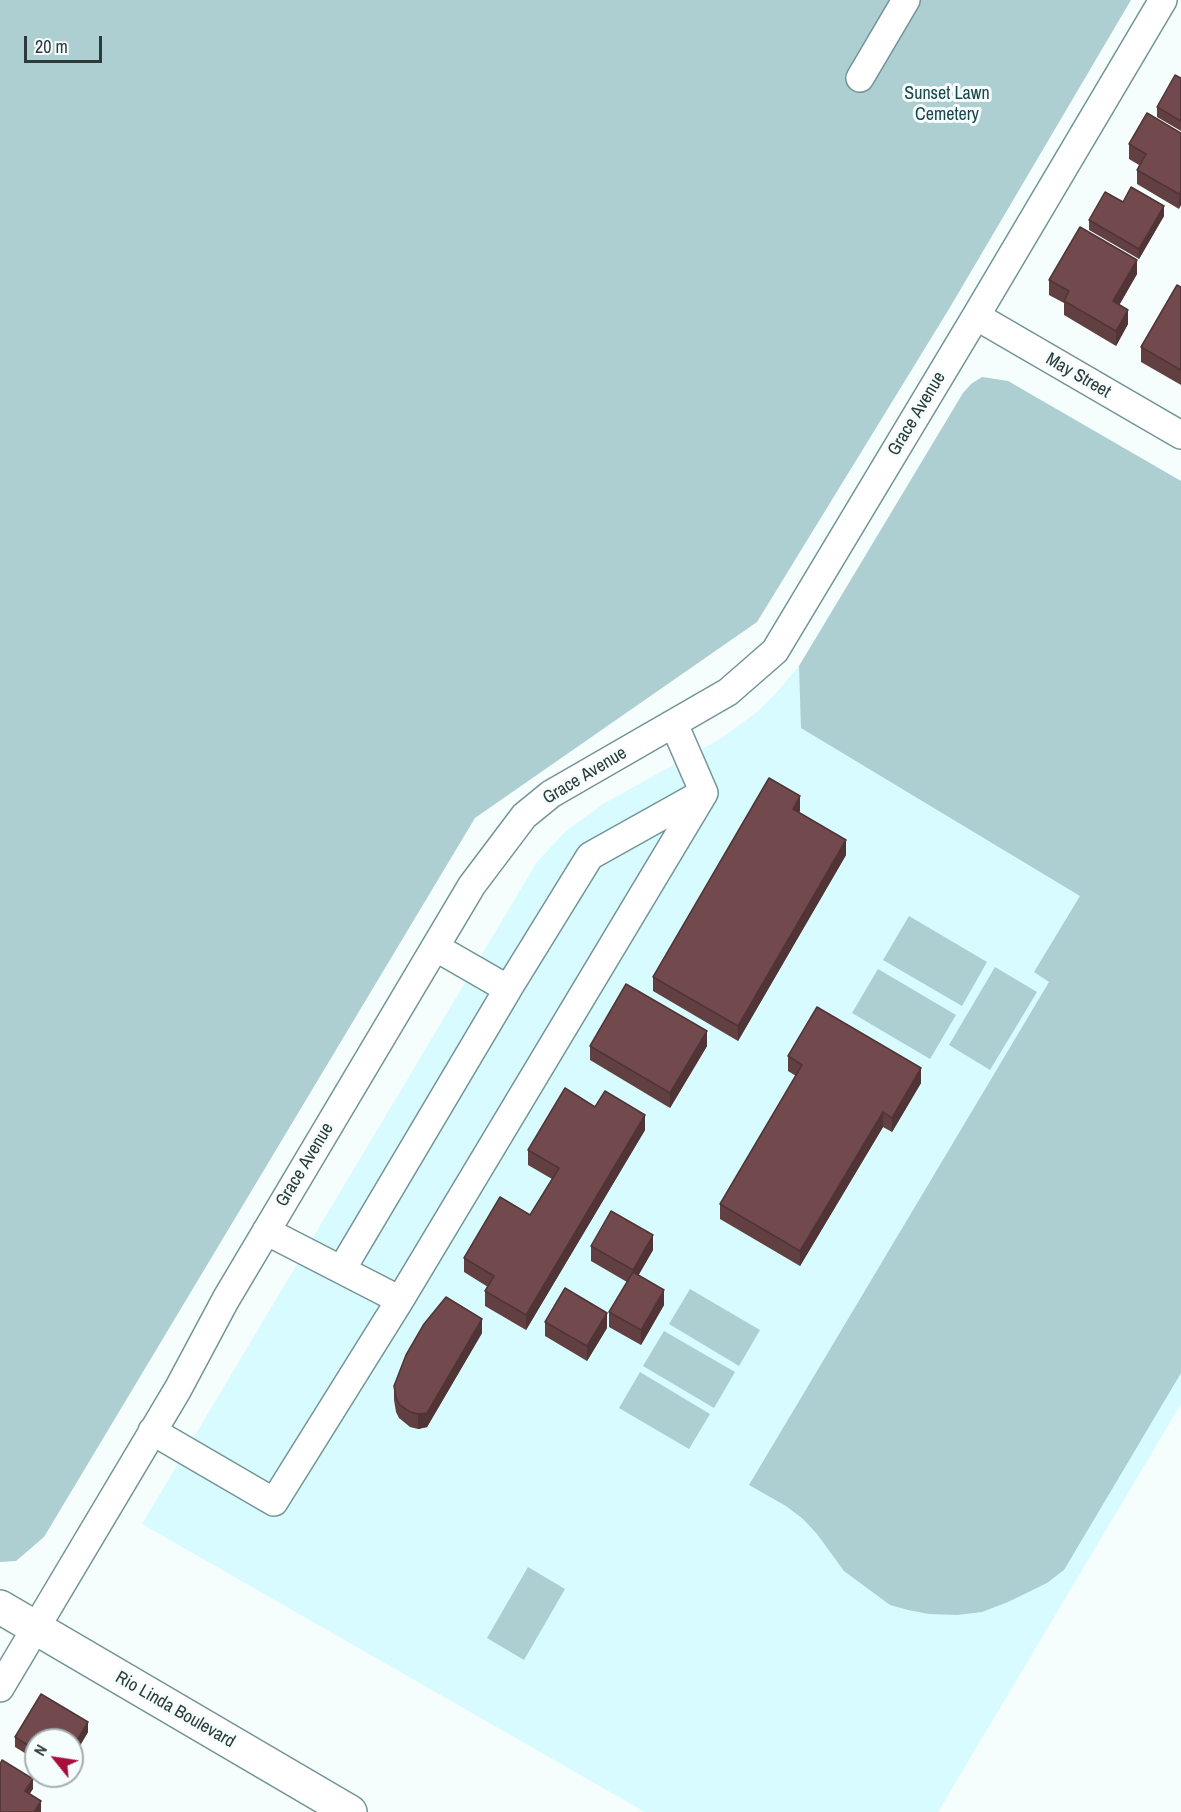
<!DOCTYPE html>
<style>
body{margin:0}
#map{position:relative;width:1181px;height:1812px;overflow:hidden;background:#f6fdfd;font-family:"Archivo Narrow",sans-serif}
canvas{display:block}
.north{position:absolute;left:24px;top:1728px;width:60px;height:60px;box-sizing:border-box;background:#f6fdfd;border:2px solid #a5afaf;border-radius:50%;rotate:300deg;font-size:16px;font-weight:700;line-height:24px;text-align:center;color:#2c3a3b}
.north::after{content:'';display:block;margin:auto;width:21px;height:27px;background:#a70f3c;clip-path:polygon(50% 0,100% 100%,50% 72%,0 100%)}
.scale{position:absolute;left:24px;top:36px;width:78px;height:27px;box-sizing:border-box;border:3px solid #2c3a3b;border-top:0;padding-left:8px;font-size:18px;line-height:21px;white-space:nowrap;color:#2c3a3b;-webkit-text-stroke:4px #f6fdfd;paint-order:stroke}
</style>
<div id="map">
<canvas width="1181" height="1812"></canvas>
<div class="north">N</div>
<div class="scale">20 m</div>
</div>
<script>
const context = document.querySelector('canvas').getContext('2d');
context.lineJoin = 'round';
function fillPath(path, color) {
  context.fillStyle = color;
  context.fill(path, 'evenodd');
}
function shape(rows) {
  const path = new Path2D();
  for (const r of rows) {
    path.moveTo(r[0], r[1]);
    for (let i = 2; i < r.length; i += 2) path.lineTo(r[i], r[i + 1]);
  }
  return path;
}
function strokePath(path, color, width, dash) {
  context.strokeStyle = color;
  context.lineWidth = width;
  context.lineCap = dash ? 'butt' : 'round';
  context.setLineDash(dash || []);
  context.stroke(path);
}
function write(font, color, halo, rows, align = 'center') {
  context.font = font + ' "Archivo Narrow",sans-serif';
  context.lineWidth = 6;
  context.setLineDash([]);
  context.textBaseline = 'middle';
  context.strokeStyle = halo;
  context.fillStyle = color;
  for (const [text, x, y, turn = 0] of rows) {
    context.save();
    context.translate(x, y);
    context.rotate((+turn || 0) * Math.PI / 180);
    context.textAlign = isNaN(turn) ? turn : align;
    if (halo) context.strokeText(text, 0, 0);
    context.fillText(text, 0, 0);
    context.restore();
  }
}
fillPath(shape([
 [982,377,1008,381,1181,481,1181,1404,938,1812,645,1812,142,1524,537,862,565,832,603,804,720,739,757,712,777,692,799,666,817,638,963,393,971,384]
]), '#d7fbfe');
fillPath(shape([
 [0,0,1131,0,949,309,757,622,475,818,44,1537,16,1561,0,1562],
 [982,377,1008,381,1181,481,1181,1373,1064,1570,1047,1583,1008,1602,982,1612,957,1615,929,1614,908,1610,890,1605,844,1571,817,1534,803,1519,786,1506,749,1485,1049,982,1034,972,1080,896,801,728,799,666,963,393,971,384],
 [909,916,987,962,962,1006,883,960],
 [995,967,1037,992,990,1070,949,1045],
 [878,969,956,1015,930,1059,852,1013],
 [690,1289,760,1330,739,1366,669,1324],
 [664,1331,735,1372,714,1408,643,1366],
 [640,1372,710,1414,689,1449,619,1408],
 [528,1567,565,1589,524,1660,487,1638]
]), '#adcfd2');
const minor = shape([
 [860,78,906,0],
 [976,316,1181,435],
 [435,947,508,989,590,856,701,794],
 [266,1231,400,1300],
 [342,1269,508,989],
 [152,1431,274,1502,400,1300,704,793,674,724],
 [0,1688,178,1389,226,1299,472,885,524,816,551,794,728,692,775,651,976,316,1163,0]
]);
const major = shape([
 [0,1607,350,1812]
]);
strokePath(minor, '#739497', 30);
strokePath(major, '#739497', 36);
strokePath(minor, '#fff', 27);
strokePath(major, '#fff', 33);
fillPath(shape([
 [1181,78,1181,131,1157,117,1157,107],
 [1181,133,1179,209,1137,184,1137,170,1139,165,1129,159,1129,144],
 [1123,202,1164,216,1139,259,1089,230,1089,220],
 [1137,274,1119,305,1128,324,1116,346,1064,315,1064,303,1049,295,1049,280],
 [1181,287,1181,385,1141,362,1141,347],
 [800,811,799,813,846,855,738,1041,653,991,653,977],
 [590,1046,707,1046,670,1108,590,1060],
 [788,1056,921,1083,892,1132,883,1127,800,1266,720,1219,720,1204,796,1076,788,1071],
 [595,1107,645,1130,526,1330,485,1306,485,1291,488,1287,464,1272,464,1258,530,1215,552,1179,528,1165,528,1150],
 [591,1246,653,1250,638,1275,664,1305,641,1345,609,1327,609,1312,627,1282,591,1261],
 [545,1322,607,1328,587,1361,545,1336],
 [482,1333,427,1427,418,1429,410,1427,399,1418,396,1412,394,1400,394,1386],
 [88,1732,72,1759,72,1740,36,1740,36,1760,15,1747,15,1737]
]), '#624042');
fillPath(shape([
 [1181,191,1181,205,1179,209,1179,194],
 [1164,206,1164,216,1139,259,1139,249],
 [1137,260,1137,274,1113,316,1113,301],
 [1128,310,1128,324,1116,346,1116,331],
 [800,796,800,811,793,824,793,809],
 [846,840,846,855,738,1041,738,1026],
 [707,1031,707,1046,670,1108,670,1093],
 [921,1068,921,1083,892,1132,892,1118],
 [883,1112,883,1127,800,1266,800,1251],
 [645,1115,645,1130,526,1330,526,1315],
 [653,1235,653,1250,633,1285,633,1270],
 [664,1290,664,1305,641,1345,641,1330],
 [607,1313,607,1328,587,1361,587,1346],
 [482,1319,482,1333,427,1427,418,1429,418,1414],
 [88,1722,88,1732,72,1759,72,1749],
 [33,1779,33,1789,25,1801,25,1791],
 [41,1801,41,1812,34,1812]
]), '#503436');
const building = shape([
 [1175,75,1181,78,1181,121,1157,107,1175,75],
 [1147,113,1181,133,1181,191,1179,194,1137,170,1146,154,1129,144,1147,113],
 [1131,187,1164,206,1139,249,1089,220,1105,192,1123,202,1131,187],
 [1080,227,1137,260,1113,301,1128,310,1116,331,1064,301,1069,291,1049,280,1080,227],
 [1177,285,1181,287,1181,370,1141,347,1177,285],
 [769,778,800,796,793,809,846,840,738,1026,653,977,769,778],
 [626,984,707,1031,670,1093,590,1046,626,984],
 [817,1007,921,1068,892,1118,883,1112,800,1251,720,1204,802,1065,788,1056,817,1007],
 [565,1088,595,1107,605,1091,645,1115,526,1315,485,1291,494,1276,464,1258,500,1197,530,1215,559,1168,528,1150,565,1088],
 [611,1211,653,1235,633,1270,591,1246,611,1211],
 [633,1272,664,1290,641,1330,609,1312,633,1272],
 [565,1288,607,1313,587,1346,545,1322,565,1288],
 [446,1297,482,1319,427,1413,418,1414,410,1412,399,1404,396,1397,394,1386,406,1355,424,1324,446,1297],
 [41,1694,88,1722,72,1749,72,1740,36,1740,36,1750,15,1737,41,1694],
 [2,1760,33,1779,25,1791,41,1801,34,1812,0,1812,0,1764,2,1760]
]);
fillPath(building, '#724a4d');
strokePath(building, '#503436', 1.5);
write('18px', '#18484c', '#f6fdfd', [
 ["Sunset Lawn",947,94],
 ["Cemetery",947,115]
]);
write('18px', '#2c3a3b', '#f6fdfd', [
 ["May Street",1078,376,30],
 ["Grace Avenue",917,414,-59],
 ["Grace Avenue",585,776,-31],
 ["Grace Avenue",305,1165,-59],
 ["Rio Linda Boulevard",175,1710,30]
]);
</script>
